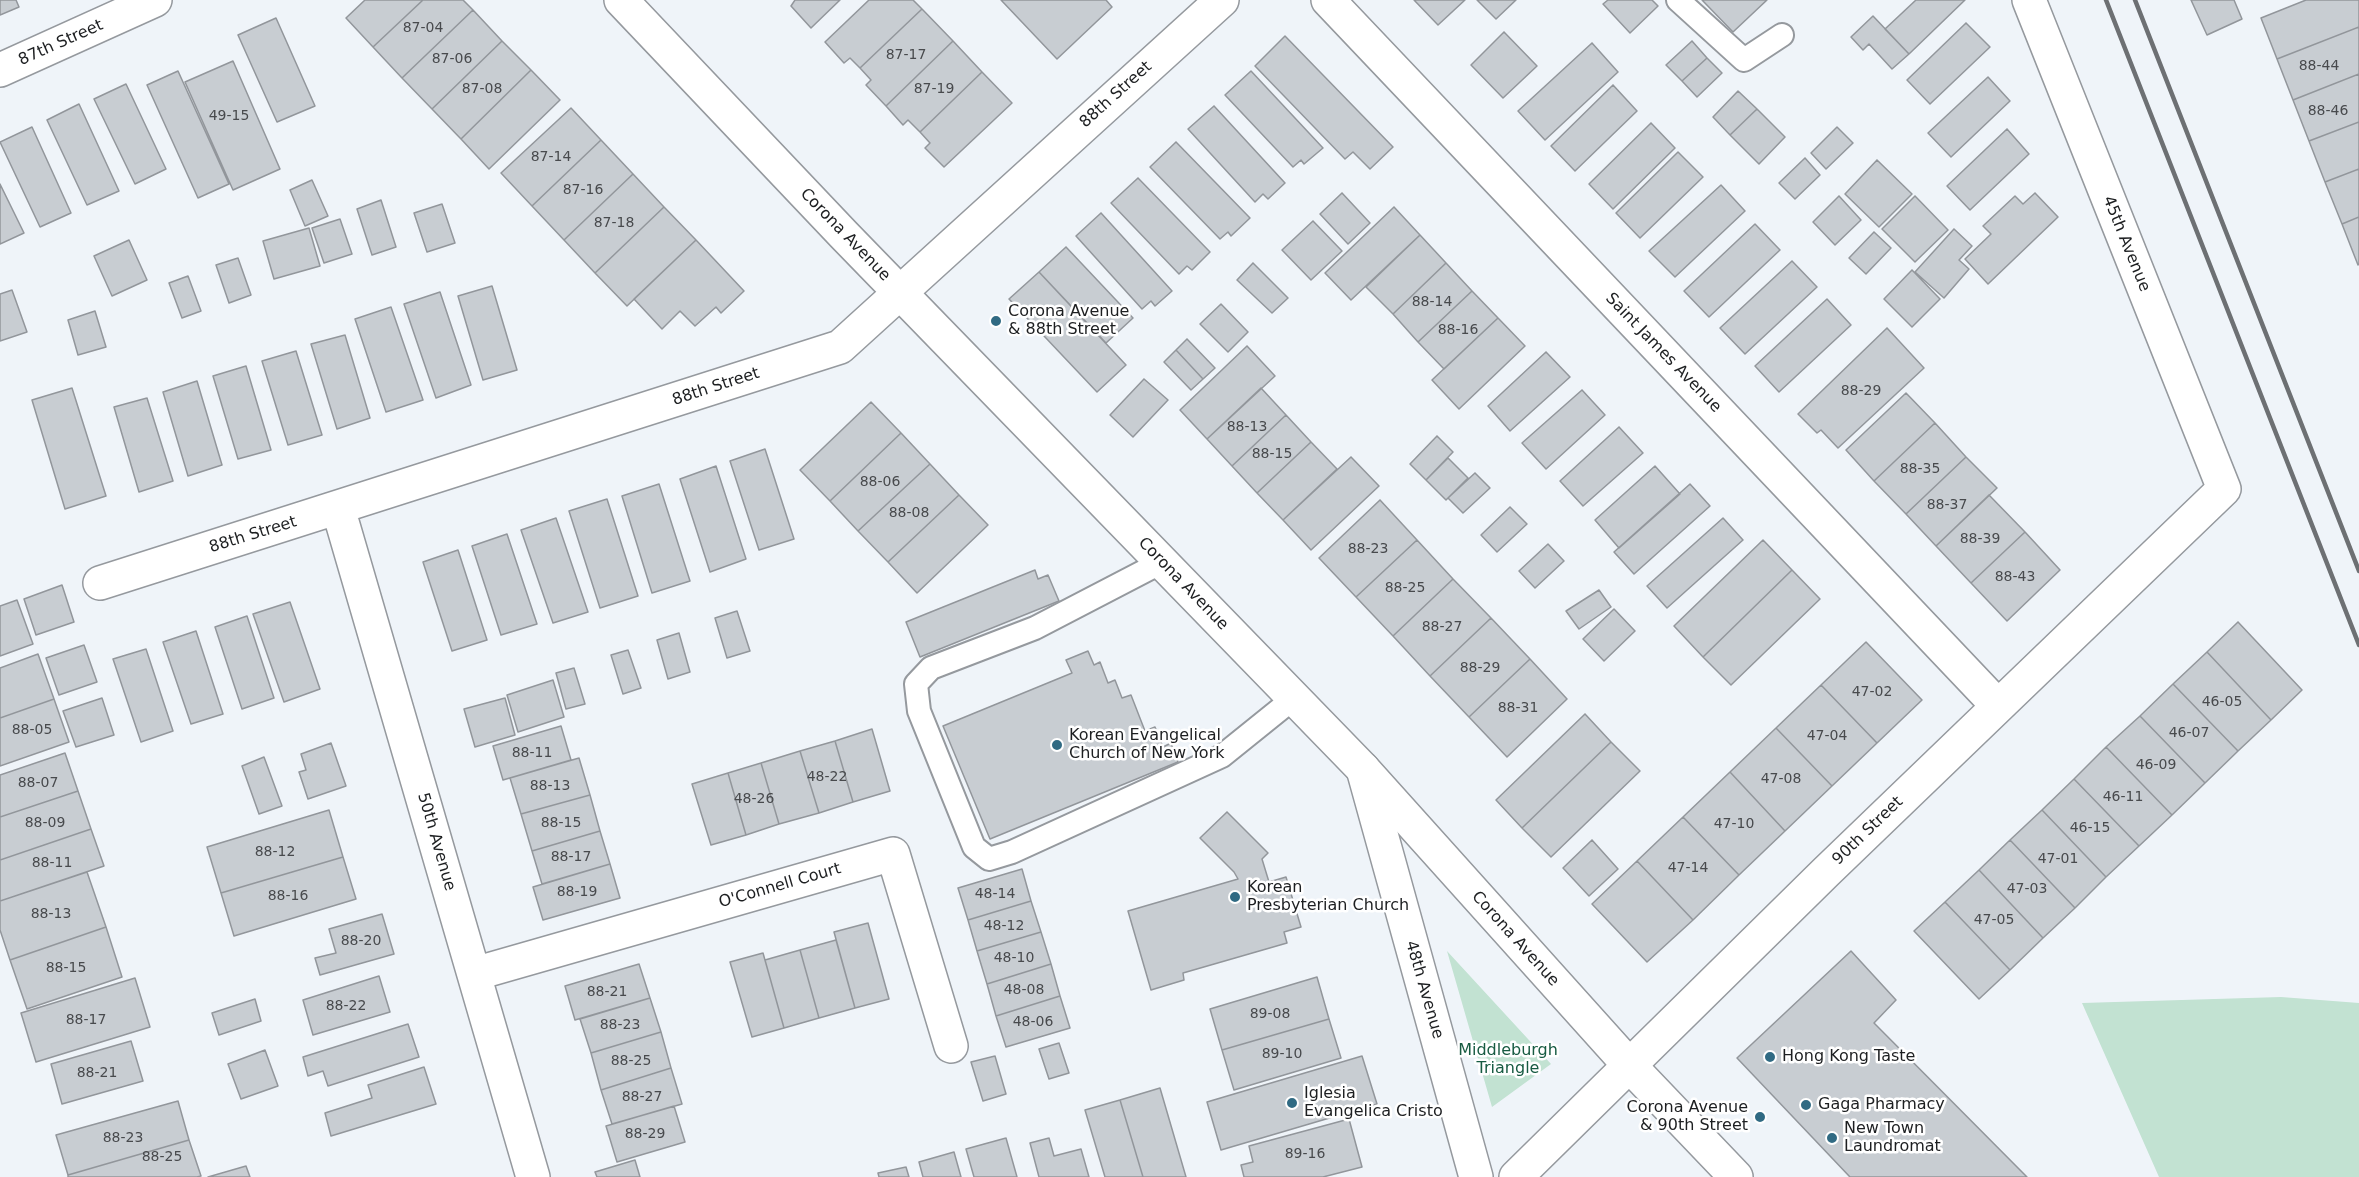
<!DOCTYPE html>
<style>
body{margin:0}
canvas{display:block;background:#eff4f9}
</style>
<canvas width="2359" height="1177"></canvas>
<script>
const context = document.querySelector('canvas').getContext('2d');
context.lineJoin = 'round';
function fillPath(path, color) {
  context.fillStyle = color;
  context.fill(path, 'evenodd');
}
function shape(rows) {
  const path = new Path2D();
  for (const r of rows) {
    path.moveTo(r[0], r[1]);
    for (let i = 2; i < r.length; i += 2) path.lineTo(r[i], r[i + 1]);
  }
  return path;
}
function strokePath(path, color, width, dash) {
  context.strokeStyle = color;
  context.lineWidth = width;
  context.lineCap = dash ? 'butt' : 'round';
  context.setLineDash(dash || []);
  context.stroke(path);
}
function write(font, color, halo, rows, align = 'center') {
  context.font = font + ' "DejaVu Sans",sans-serif';
  context.lineWidth = 5;
  context.setLineDash([]);
  context.textBaseline = 'middle';
  context.strokeStyle = halo;
  context.fillStyle = color;
  for (const [text, x, y, turn = 0] of rows) {
    context.save();
    context.translate(x, y);
    context.rotate((+turn || 0) * Math.PI / 180);
    context.textAlign = isNaN(turn) ? turn : align;
    if (halo) context.strokeText(text, 0, 0);
    context.fillText(text, 0, 0);
    context.restore();
  }
}
fillPath(shape([
 [1447,951,1551,1064,1492,1107],
 [2281,997,2359,1003,2359,1177,2159,1177,2082,1003]
]), '#c2e2d2');
const building = shape([
 [0,0,16,0,19,7,0,15,0,0],
 [365,0,423,0,373,47,346,18,365,0],
 [423,0,463,0,473,10,402,78,373,47,423,0],
 [795,0,840,0,811,28,791,6,795,0],
 [869,0,913,0,922,9,860,68,850,58,844,63,825,42,869,0],
 [1001,0,1106,0,1112,7,1057,59,1001,0],
 [1414,0,1465,0,1438,25,1414,0],
 [1477,0,1516,0,1496,19,1477,0],
 [1608,0,1652,0,1658,6,1630,33,1603,4,1608,0],
 [1702,0,1767,0,1733,32,1702,0],
 [1916,0,1965,0,1909,54,1885,29,1916,0],
 [2191,0,2234,0,2242,19,2207,35,2191,0],
 [2306,0,2359,0,2359,27,2277,59,2261,18,2306,0],
 [922,9,953,41,886,106,866,85,871,80,860,68,922,9],
 [473,10,502,41,432,109,402,78,473,10],
 [1873,16,1909,54,1892,69,1869,44,1863,50,1851,37,1873,16],
 [276,18,315,106,277,122,238,35,276,18],
 [1966,23,1990,47,1930,104,1907,80,1966,23],
 [2359,27,2359,74,2293,100,2277,59,2359,27],
 [1504,32,1537,66,1503,98,1471,65,1504,32],
 [1285,36,1393,147,1370,169,1353,152,1345,159,1255,66,1285,36],
 [502,41,531,70,461,139,432,109,502,41],
 [953,41,982,72,920,132,908,120,903,125,886,106,953,41],
 [1692,41,1707,58,1682,81,1666,65,1692,41],
 [1592,43,1618,72,1545,140,1518,111,1592,43],
 [1707,58,1722,73,1697,97,1682,81,1707,58],
 [233,61,280,169,233,190,185,82,233,61],
 [531,70,560,100,489,169,461,139,531,70],
 [178,71,229,184,198,198,147,85,178,71],
 [1251,71,1323,148,1304,164,1301,160,1293,167,1225,95,1251,71],
 [982,72,1012,103,944,167,925,148,930,143,920,132,982,72],
 [2359,74,2359,122,2309,141,2293,100,2359,74],
 [1988,77,2010,101,1951,157,1928,133,1988,77],
 [126,84,166,169,135,184,94,99,126,84],
 [1613,85,1637,111,1575,171,1551,146,1613,85],
 [1738,91,1757,109,1730,135,1713,117,1738,91],
 [79,104,119,191,87,205,47,120,79,104],
 [1214,106,1285,183,1268,199,1263,194,1255,202,1188,129,1214,106],
 [571,108,601,140,532,206,501,173,571,108],
 [1757,109,1785,137,1759,164,1730,135,1757,109],
 [2359,122,2359,169,2325,182,2309,141,2359,122],
 [1651,123,1675,148,1613,209,1589,184,1651,123],
 [32,127,71,213,40,227,0,142,32,127],
 [1837,127,1853,143,1826,169,1811,153,1837,127],
 [2007,129,2029,154,1970,210,1947,186,2007,129],
 [601,140,633,174,564,240,532,206,601,140],
 [1176,142,1250,218,1231,236,1228,232,1220,239,1150,167,1176,142],
 [1678,152,1703,177,1640,238,1616,213,1678,152],
 [1805,158,1820,175,1795,199,1779,183,1805,158],
 [1877,160,1912,194,1879,227,1845,194,1877,160],
 [2359,169,2359,217,2342,224,2325,182,2359,169],
 [633,174,664,207,595,273,564,240,633,174],
 [1138,178,1210,252,1192,270,1187,266,1179,274,1111,203,1138,178],
 [312,180,328,216,305,226,290,190,312,180],
 [0,184,24,233,0,244,0,184],
 [1721,185,1745,211,1675,277,1649,251,1721,185],
 [1342,193,1370,223,1348,244,1320,214,1342,193],
 [2035,193,2058,217,1988,284,1965,259,1991,234,1983,226,2015,196,2023,204,2035,193],
 [1839,196,1861,220,1835,245,1813,222,1839,196],
 [1915,196,1948,230,1915,262,1882,229,1915,196],
 [381,200,396,247,372,255,357,209,381,200],
 [442,204,455,243,427,252,414,213,442,204],
 [664,207,696,240,627,306,595,273,664,207],
 [1394,207,1420,235,1351,300,1325,273,1394,207],
 [1101,213,1172,291,1155,306,1151,301,1142,309,1076,236,1101,213],
 [2359,217,2359,264,2358,265,2342,224,2359,217],
 [340,219,352,254,324,263,312,228,340,219],
 [1313,221,1342,251,1311,280,1282,250,1313,221],
 [1755,224,1780,250,1709,317,1684,291,1755,224],
 [309,228,320,266,274,279,263,241,309,228],
 [1954,229,1972,246,1959,260,1969,269,1944,298,1915,272,1954,229],
 [1874,232,1891,248,1866,274,1849,258,1874,232],
 [1420,235,1446,263,1393,314,1366,287,1420,235],
 [129,240,147,280,112,296,94,256,129,240],
 [696,240,744,291,721,313,716,307,695,326,680,311,662,329,634,299,696,240],
 [1066,247,1133,318,1106,343,1039,272,1066,247],
 [238,258,251,295,229,303,216,265,238,258],
 [1792,261,1817,287,1745,354,1720,328,1792,261],
 [1253,263,1288,298,1272,313,1237,280,1253,263],
 [1446,263,1472,291,1418,342,1393,314,1446,263],
 [1912,270,1940,299,1912,327,1884,299,1912,270],
 [1039,272,1126,365,1097,392,1009,299,1039,272],
 [188,276,201,311,182,318,169,283,188,276],
 [492,286,517,370,483,380,458,296,492,286],
 [12,290,27,332,0,341,0,294,12,290],
 [1472,291,1498,318,1444,369,1418,342,1472,291],
 [440,292,471,385,436,398,404,304,440,292],
 [1827,299,1851,325,1779,392,1755,366,1827,299],
 [1221,304,1248,332,1228,352,1200,324,1221,304],
 [391,307,423,400,386,412,355,319,391,307],
 [95,311,106,347,78,355,68,320,95,311],
 [1498,318,1525,346,1459,409,1432,380,1498,318],
 [1887,328,1924,368,1838,448,1821,430,1817,433,1798,414,1887,328],
 [345,335,370,418,337,429,311,344,345,335],
 [1187,339,1215,368,1203,379,1176,350,1187,339],
 [1247,346,1275,376,1207,439,1180,410,1247,346],
 [1176,350,1203,379,1191,390,1164,362,1176,350],
 [296,351,322,435,288,445,262,361,296,351],
 [1546,352,1570,377,1510,431,1488,406,1546,352],
 [246,366,271,450,238,459,213,376,246,366],
 [1144,379,1168,400,1133,437,1110,415,1144,379],
 [197,381,222,465,188,476,163,392,197,381],
 [72,388,106,496,65,509,32,400,72,388],
 [1261,388,1286,415,1232,466,1207,439,1261,388],
 [1582,390,1605,415,1546,469,1522,443,1582,390],
 [1906,393,1935,423,1874,481,1846,450,1906,393],
 [147,398,173,481,139,492,114,407,147,398],
 [871,402,901,433,830,501,800,470,871,402],
 [1286,415,1311,442,1257,493,1232,466,1286,415],
 [1935,423,1966,457,1906,514,1874,481,1935,423],
 [1619,427,1643,453,1583,506,1560,481,1619,427],
 [901,433,930,464,858,531,830,501,901,433],
 [1437,436,1453,452,1426,480,1410,464,1437,436],
 [1311,442,1337,469,1283,520,1257,493,1311,442],
 [765,449,794,539,759,550,730,461,765,449],
 [1351,457,1379,486,1311,550,1283,520,1351,457],
 [1966,457,1997,488,1936,546,1906,514,1966,457],
 [1448,458,1468,478,1446,500,1426,480,1448,458],
 [930,464,959,495,888,562,858,531,930,464],
 [716,466,746,559,710,572,680,479,716,466],
 [1655,466,1680,494,1619,548,1595,520,1655,466],
 [1475,473,1490,488,1463,513,1448,498,1475,473],
 [659,484,690,581,652,593,622,496,659,484],
 [1690,484,1710,506,1634,574,1614,552,1690,484],
 [959,495,988,525,917,593,888,562,959,495],
 [1989,495,2025,532,1971,583,1936,546,1989,495],
 [607,499,638,596,600,608,569,511,607,499],
 [1380,500,1417,540,1356,597,1319,558,1380,500],
 [1510,507,1527,524,1497,552,1481,535,1510,507],
 [556,518,588,612,553,623,521,530,556,518],
 [1723,518,1743,540,1667,608,1647,586,1723,518],
 [2025,532,2060,570,2007,621,1971,583,2025,532],
 [507,534,537,624,501,635,472,546,507,534],
 [1417,540,1453,579,1393,636,1356,597,1417,540],
 [1763,540,1792,570,1703,657,1674,626,1763,540],
 [1548,544,1564,561,1535,588,1519,571,1548,544],
 [458,550,487,640,452,651,423,562,458,550],
 [1035,570,1038,579,1048,575,1059,601,920,657,906,622,1035,570],
 [1792,570,1820,599,1731,685,1703,657,1792,570],
 [1453,579,1491,618,1430,676,1393,636,1453,579],
 [62,585,74,622,36,635,24,599,62,585],
 [1599,590,1611,607,1579,629,1566,611,1599,590],
 [17,600,33,644,0,656,0,606,17,600],
 [290,602,320,689,284,702,253,614,290,602],
 [1614,609,1635,631,1604,661,1583,639,1614,609],
 [737,611,750,651,727,658,715,618,737,611],
 [247,616,274,698,242,709,215,627,247,616],
 [1491,618,1530,659,1469,717,1430,676,1491,618],
 [2238,622,2302,690,2271,720,2207,652,2238,622],
 [196,631,223,714,191,724,163,642,196,631],
 [679,633,690,672,668,679,657,640,679,633],
 [1866,642,1922,700,1877,743,1821,685,1866,642],
 [84,645,97,682,59,695,46,658,84,645],
 [146,649,173,731,141,742,113,659,146,649],
 [628,650,641,688,623,694,611,655,628,650],
 [1088,651,1094,665,1100,662,1108,683,1115,680,1122,698,1131,695,1145,731,1155,727,1163,747,1171,743,1178,762,990,839,943,726,1072,673,1066,660,1088,651],
 [2207,652,2271,720,2238,751,2173,684,2207,652],
 [38,654,54,699,0,718,0,668,38,654],
 [1530,659,1567,699,1507,757,1469,717,1530,659],
 [574,668,585,704,566,709,556,673,574,668],
 [553,680,564,717,518,732,507,695,553,680],
 [2173,684,2238,751,2205,783,2140,716,2173,684],
 [1821,685,1877,743,1832,786,1776,728,1821,685],
 [102,698,114,735,76,747,63,711,102,698],
 [505,698,515,735,475,747,464,709,505,698],
 [54,699,69,742,0,766,0,718,54,699],
 [1585,714,1611,742,1522,828,1496,800,1585,714],
 [2140,716,2205,783,2172,815,2106,747,2140,716],
 [561,726,571,760,503,780,493,746,561,726],
 [1776,728,1832,786,1785,831,1730,772,1776,728],
 [872,729,890,791,853,802,835,741,872,729],
 [835,741,853,802,819,813,800,751,835,741],
 [1611,742,1640,771,1551,857,1522,828,1611,742],
 [331,743,346,786,308,799,299,772,306,770,301,754,331,743],
 [2106,747,2172,815,2139,846,2074,779,2106,747],
 [800,751,819,813,779,824,761,763,800,751],
 [65,753,78,791,0,817,0,775,65,753],
 [264,757,282,806,259,814,242,766,264,757],
 [579,758,590,795,521,814,510,778,579,758],
 [761,763,779,824,746,835,728,773,761,763],
 [1730,772,1785,831,1739,875,1683,817,1730,772],
 [728,773,746,835,711,845,692,784,728,773],
 [2074,779,2139,846,2106,877,2042,810,2074,779],
 [78,791,91,829,0,860,0,817,78,791],
 [590,795,600,831,532,851,521,814,590,795],
 [329,810,343,857,221,893,207,847,329,810],
 [2042,810,2106,877,2075,908,2010,840,2042,810],
 [1227,812,1268,853,1262,859,1269,882,1286,877,1301,927,1284,932,1287,943,1183,973,1184,980,1151,990,1128,911,1238,879,1234,872,1200,838,1227,812],
 [1683,817,1739,875,1693,920,1637,861,1683,817],
 [91,829,104,866,0,901,0,860,91,829],
 [600,831,610,864,542,884,532,851,600,831],
 [1592,840,1618,869,1589,896,1563,868,1592,840],
 [2010,840,2075,908,2043,938,1979,870,2010,840],
 [343,857,356,899,234,936,221,893,343,857],
 [1637,861,1693,920,1647,962,1592,904,1637,861],
 [610,864,620,898,543,920,533,887,610,864],
 [1022,869,1031,901,968,920,958,888,1022,869],
 [1979,870,2043,938,2010,970,1945,902,1979,870],
 [87,872,106,927,10,960,0,930,0,901,87,872],
 [1031,901,1041,932,977,951,968,920,1031,901],
 [1945,902,2010,970,1979,999,1914,931,1945,902],
 [382,914,394,954,320,975,315,958,336,953,329,929,382,914],
 [868,923,889,999,855,1008,834,932,868,923],
 [106,927,122,977,27,1009,10,960,106,927],
 [1041,932,1051,964,987,984,977,951,1041,932],
 [836,940,855,1008,819,1018,800,950,836,940],
 [800,950,819,1018,784,1028,765,960,800,950],
 [1851,951,1896,1000,1874,1023,2027,1177,1850,1177,1737,1058,1851,951],
 [763,953,784,1028,752,1037,730,962,763,953],
 [639,964,650,998,575,1020,565,986,639,964],
 [1051,964,1060,996,996,1016,987,984,1051,964],
 [379,976,390,1012,313,1035,303,1000,379,976],
 [1317,977,1329,1019,1222,1050,1210,1009,1317,977],
 [135,978,150,1027,36,1062,21,1013,135,978],
 [1060,996,1070,1028,1006,1047,996,1016,1060,996],
 [650,998,661,1032,591,1053,580,1019,650,998],
 [255,999,261,1021,219,1035,212,1013,255,999],
 [1329,1019,1341,1058,1234,1090,1222,1050,1329,1019],
 [408,1024,419,1057,328,1086,323,1071,308,1076,303,1057,408,1024],
 [661,1032,671,1068,601,1090,591,1053,661,1032],
 [131,1041,143,1081,62,1104,51,1064,131,1041],
 [1059,1043,1069,1073,1049,1079,1039,1049,1059,1043],
 [265,1050,278,1086,241,1099,228,1064,265,1050],
 [995,1056,1006,1094,983,1101,971,1062,995,1056],
 [1362,1056,1377,1104,1221,1150,1207,1102,1362,1056],
 [424,1067,436,1104,331,1136,325,1113,372,1098,368,1085,424,1067],
 [671,1068,682,1104,612,1124,601,1090,671,1068],
 [1160,1088,1186,1177,1143,1177,1120,1100,1160,1088],
 [1120,1100,1143,1177,1105,1177,1085,1110,1120,1100],
 [178,1101,189,1140,68,1175,56,1135,178,1101],
 [674,1106,685,1142,617,1162,606,1126,674,1106],
 [1349,1119,1362,1167,1323,1177,1244,1177,1241,1165,1253,1162,1249,1146,1349,1119],
 [1006,1138,1017,1177,974,1177,966,1149,1006,1138],
 [1049,1138,1054,1156,1081,1149,1089,1177,1039,1177,1030,1143,1049,1138],
 [189,1140,201,1176,197,1177,68,1177,68,1175,189,1140],
 [954,1152,961,1177,923,1177,919,1162,954,1152],
 [635,1160,640,1177,597,1177,595,1172,635,1160],
 [246,1166,250,1177,208,1177,246,1166],
 [906,1167,909,1177,879,1177,878,1173,906,1167]
]);
fillPath(building, '#c8cdd2');
strokePath(building, '#92969b', 1.5);
const service = shape([
 [1678,0,1744,60,1782,35],
 [1162,562,1035,628,931,668,916,684,919,711,974,847,989,859,1012,852,1222,756,1294,698]
]);
const minor = shape([
 [1328,0,1998,706],
 [0,70,155,0],
 [338,508,533,1177],
 [100,583,840,347,1222,0],
 [1363,769,1476,1177],
 [474,974,893,854,951,1046],
 [1516,1177,1826,872,2224,489,2029,0]
]);
const tertiary = shape([
 [621,0,844,235,1363,769,1629,1065,1736,1177]
]);
strokePath(service, '#95999e', 26);
strokePath(minor, '#95999e', 36);
strokePath(tertiary, '#95999e', 36);
strokePath(service, '#fff', 22);
strokePath(minor, '#fff', 33);
strokePath(tertiary, '#fff', 33);
strokePath(shape([
 [2106,0,2359,645],
 [2135,0,2359,571]
]), '#6d7073', 4.5);
for (const [x, y, r, color] of [
 [996,321,6,"#306a83"],
 [1057,745,6,"#306a83"],
 [1235,897,6,"#306a83"],
 [1770,1057,6,"#306a83"],
 [1292,1103,6,"#306a83"],
 [1806,1105,6,"#306a83"],
 [1760,1117,6,"#306a83"],
 [1832,1138,6,"#306a83"]
]) {
  const dot = new Path2D();
  dot.arc(x, y, r, 0, 2 * Math.PI);
  context.fillStyle = color;
  context.fill(dot);
  strokePath(dot, '#fff', 2);
}
write('14px', '#484a4d', null, [
 ["87-04",423,28],
 ["87-17",906,55],
 ["87-06",452,59],
 ["88-44",2319,66],
 ["87-08",482,89],
 ["87-19",934,89],
 ["88-46",2328,111],
 ["49-15",229,116],
 ["87-14",551,157],
 ["87-16",583,190],
 ["87-18",614,223],
 ["88-14",1432,302],
 ["88-16",1458,330],
 ["88-29",1861,391],
 ["88-13",1247,427],
 ["88-15",1272,454],
 ["88-35",1920,469],
 ["88-06",880,482],
 ["88-37",1947,505],
 ["88-08",909,513],
 ["88-39",1980,539],
 ["88-23",1368,549],
 ["88-43",2015,577],
 ["88-25",1405,588],
 ["88-27",1442,627],
 ["88-29",1480,668],
 ["47-02",1872,692],
 ["46-05",2222,702],
 ["88-31",1518,708],
 ["88-05",32,730],
 ["46-07",2189,733],
 ["47-04",1827,736],
 ["88-11",532,753],
 ["46-09",2156,765],
 ["48-22",827,777],
 ["47-08",1781,779],
 ["88-07",38,783],
 ["88-13",550,786],
 ["46-11",2123,797],
 ["48-26",754,799],
 ["88-09",45,823],
 ["88-15",561,823],
 ["47-10",1734,824],
 ["46-15",2090,828],
 ["88-12",275,852],
 ["88-17",571,857],
 ["47-01",2058,859],
 ["88-11",52,863],
 ["47-14",1688,868],
 ["47-03",2027,889],
 ["88-19",577,892],
 ["48-14",995,894],
 ["88-16",288,896],
 ["88-13",51,914],
 ["47-05",1994,920],
 ["48-12",1004,926],
 ["88-20",361,941],
 ["48-10",1014,958],
 ["88-15",66,968],
 ["48-08",1024,990],
 ["88-21",607,992],
 ["88-22",346,1006],
 ["89-08",1270,1014],
 ["88-17",86,1020],
 ["48-06",1033,1022],
 ["88-23",620,1025],
 ["89-10",1282,1054],
 ["88-25",631,1061],
 ["88-21",97,1073],
 ["88-27",642,1097],
 ["88-29",645,1134],
 ["88-23",123,1138],
 ["89-16",1305,1154],
 ["88-25",162,1157]
]);
write('16px', '#1d1f21', '#fff', [
 ["87th Street",61,43,-24],
 ["88th Street",1116,95,-42],
 ["Corona Avenue",845,235,46],
 ["45th Avenue",2126,244,68],
 ["Saint James Avenue",1663,353,46],
 ["88th Street",716,387,-18],
 ["88th Street",253,535,-17],
 ["Corona Avenue",1183,584,46],
 ["90th Street",1868,831,-44],
 ["50th Avenue",436,842,74],
 ["O'Connell Court",780,886,-16],
 ["Corona Avenue",1515,939,48],
 ["48th Avenue",1424,990,74]
]);
write('16px', '#1d1f21', '#fff', [
 ["Corona Avenue",1008,312],
 ["& 88th Street",1008,330],
 ["Korean Evangelical",1069,736],
 ["Church of New York",1069,754],
 ["Korean",1247,888],
 ["Presbyterian Church",1247,906],
 ["Hong Kong Taste",1782,1057],
 ["Iglesia",1304,1094],
 ["Evangelica Cristo",1304,1112],
 ["Gaga Pharmacy",1818,1105],
 ["Corona Avenue",1748,1108,"right"],
 ["& 90th Street",1748,1126,"right"],
 ["New Town",1844,1129],
 ["Laundromat",1844,1147]
], 'left');
write('16px', '#175b42', '#fff', [
 ["Middleburgh",1508,1051],
 ["Triangle",1508,1069]
]);
</script>
